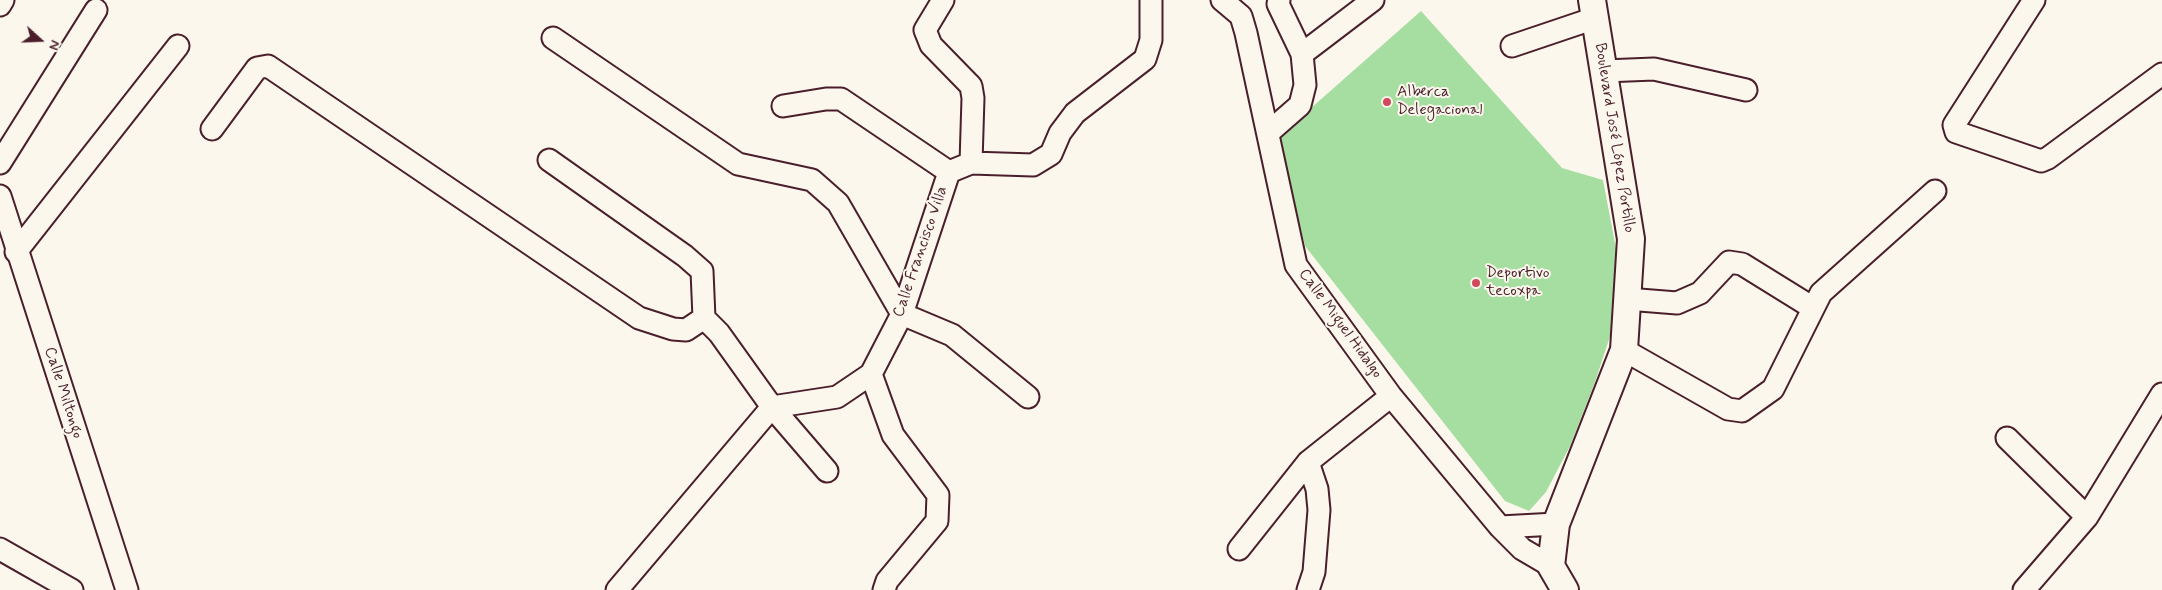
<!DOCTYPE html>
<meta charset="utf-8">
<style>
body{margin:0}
#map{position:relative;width:2162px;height:590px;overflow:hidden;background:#fbf7ec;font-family:Mynerve,sans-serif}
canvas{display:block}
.north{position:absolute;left:15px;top:15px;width:50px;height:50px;-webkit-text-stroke:4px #fbf7ec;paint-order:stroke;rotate:110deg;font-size:14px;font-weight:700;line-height:20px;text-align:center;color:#4a1f2b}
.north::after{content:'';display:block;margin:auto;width:18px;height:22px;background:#4a1f2b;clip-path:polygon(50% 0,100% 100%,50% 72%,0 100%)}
</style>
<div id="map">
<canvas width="2162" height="590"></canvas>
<div class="north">N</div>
</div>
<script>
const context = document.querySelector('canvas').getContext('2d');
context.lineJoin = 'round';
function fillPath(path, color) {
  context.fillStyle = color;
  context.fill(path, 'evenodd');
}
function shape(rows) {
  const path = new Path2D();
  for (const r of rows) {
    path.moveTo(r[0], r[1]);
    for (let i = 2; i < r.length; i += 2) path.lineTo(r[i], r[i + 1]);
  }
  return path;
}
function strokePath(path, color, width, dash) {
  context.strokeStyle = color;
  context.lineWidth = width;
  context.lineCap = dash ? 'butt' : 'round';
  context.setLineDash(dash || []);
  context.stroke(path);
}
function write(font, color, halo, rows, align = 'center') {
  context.font = font + ' Mynerve,sans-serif';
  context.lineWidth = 4;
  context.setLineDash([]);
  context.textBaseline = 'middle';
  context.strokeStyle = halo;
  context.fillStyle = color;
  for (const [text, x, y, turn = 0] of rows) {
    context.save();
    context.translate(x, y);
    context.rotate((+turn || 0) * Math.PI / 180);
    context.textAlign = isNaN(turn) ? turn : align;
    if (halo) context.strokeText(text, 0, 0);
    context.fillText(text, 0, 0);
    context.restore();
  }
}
fillPath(shape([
 [1421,11,1562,168,1603,180,1617,254,1618,312,1595,382,1570,446,1546,492,1529,511,1505,501,1305,246,1279,140,1294,123]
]), '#a6dea2');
const minor = shape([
 [943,0,925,30,931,45,971,86,973,98,971,163],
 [1222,0,1241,16,1246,33,1296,265,1391,396,1500,527,1522,549,1551,566],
 [1279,0,1278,4,1302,54,1373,0],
 [2034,0,1954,125,1956,132,2041,161,2048,158,2162,74],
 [0,5,3,0],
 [553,38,738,164,812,180,838,203,902,314,952,335,1028,397],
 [1512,46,1595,18],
 [1604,71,1654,69,1746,90],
 [783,106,826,99,841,99,949,172],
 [212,129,257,68,268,66,639,318,673,329,686,330,704,318,719,333,772,407,827,471],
 [1268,133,1300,105,1305,85,1302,54],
 [549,160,685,256,702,271,704,318],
 [0,163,96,10],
 [0,196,127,590],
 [16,252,178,46],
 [1627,299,1677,303,1700,293,1729,262,1742,264,1813,308],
 [1624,350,1728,409,1742,411,1773,389,1821,293,1935,191],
 [871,374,893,435,938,495,937,521,887,581,884,590],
 [2007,438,2087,517],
 [1500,527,1556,524],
 [0,549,72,590],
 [1239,549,1308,462],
 [617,590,772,407,837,397,871,374,902,314,949,172,971,163,1033,165,1051,154,1060,133,1075,113,1145,59,1151,40,1151,0],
 [1308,590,1314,572,1319,510,1317,489,1308,462,1391,396],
 [2024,590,2087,517,2162,394]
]);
const major = shape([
 [1565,590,1551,566,1556,524,1624,350,1631,239,1592,0]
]);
strokePath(minor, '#4a1f2b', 25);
strokePath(major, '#4a1f2b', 30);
strokePath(minor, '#fbf7ec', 21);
strokePath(major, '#fbf7ec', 26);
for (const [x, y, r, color] of [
 [1387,102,5,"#d1495b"],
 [1476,283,5,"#d1495b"]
]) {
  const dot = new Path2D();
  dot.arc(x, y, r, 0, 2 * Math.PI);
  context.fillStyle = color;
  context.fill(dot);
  strokePath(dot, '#fbf7ec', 2);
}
write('16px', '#4a1f2b', '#fbf7ec', [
 ["Alberca",1397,93],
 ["Delegacional",1397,111],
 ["Deportivo",1486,274],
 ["tecoxpa",1486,292]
], 'left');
write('16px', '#4a1f2b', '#fbf7ec', [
 ["Boulevard José López Portillo",1614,138,81],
 ["Calle Francisco Villa",921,252,-71],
 ["Calle Miguel Hidalgo",1340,324,54],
 ["Calle Miltongo",63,393,72]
]);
</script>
